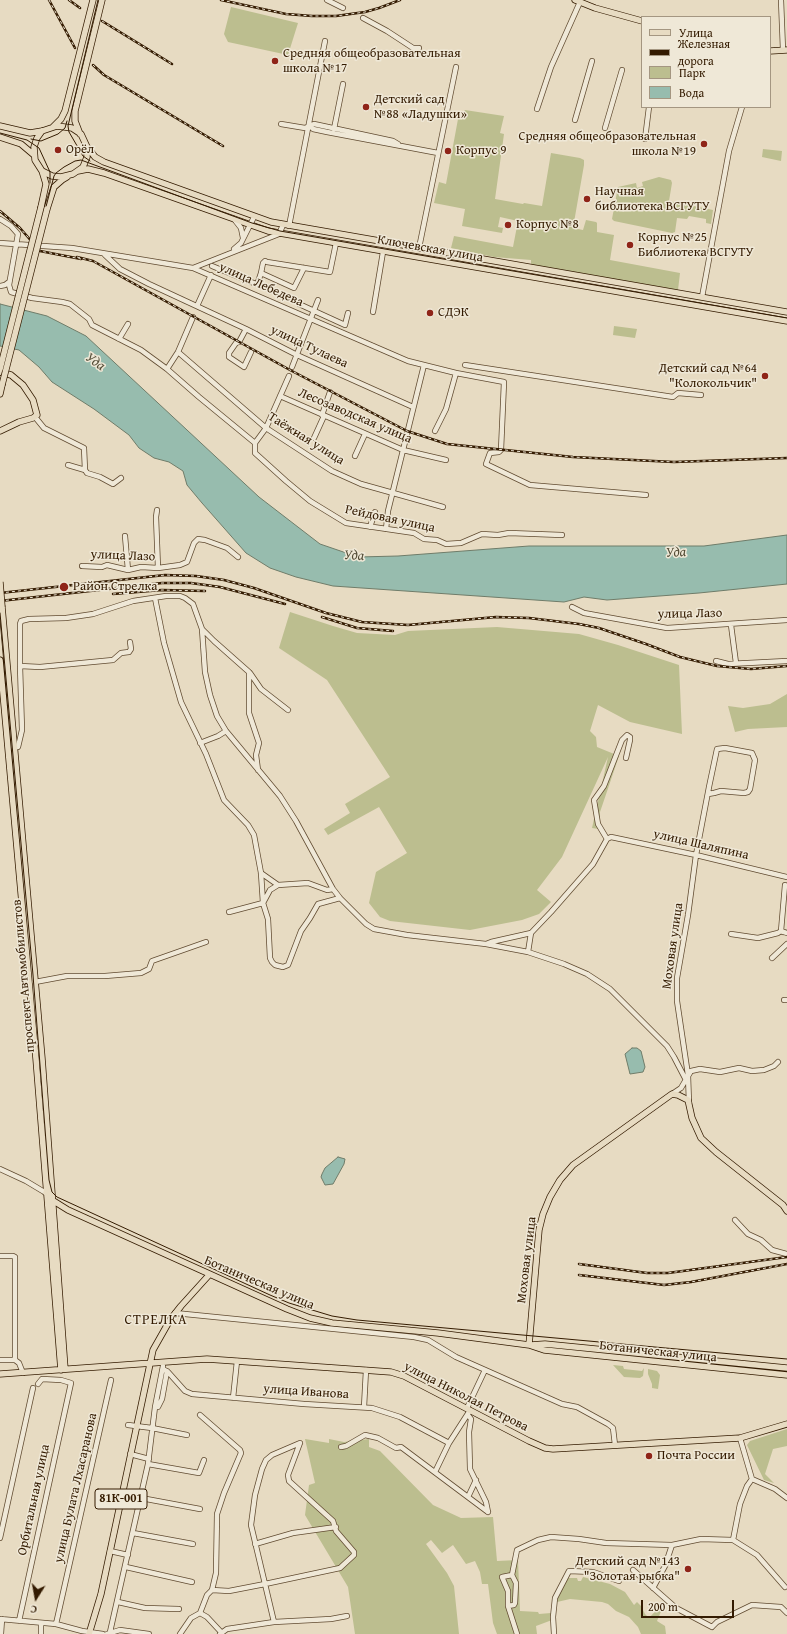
<!DOCTYPE html>
<meta charset="utf-8">
<style>
body{margin:0}
#map{position:relative;width:787px;height:1634px;overflow:hidden;background:#e7dbc2;font-family:"Gentium Book Plus",serif}
canvas{display:block}
.legend{position:absolute;left:641px;top:16px;width:130px;height:92px;box-sizing:border-box;background:#efe8d7;border:1px solid #a49681;margin:0;padding:5px 7px;list-style:none;font-size:12px;color:#341b01}
.legend li{display:flex;align-items:center;gap:8px;height:20px}
.legend b{width:20px;border:1px solid #a49681}
.north{position:absolute;left:16px;top:1578px;width:40px;height:40px;-webkit-text-stroke:3px #efe8d7;paint-order:stroke;rotate:191deg;font-size:11px;font-weight:700;line-height:16px;text-align:center;color:#341b01}
.north::after{content:'';display:block;margin:auto;width:14px;height:18px;background:#341b01;clip-path:polygon(50% 0,100% 100%,50% 72%,0 100%)}
.scale{position:absolute;left:641px;top:1600px;width:93px;height:18px;box-sizing:border-box;border:2px solid #341b01;border-top:0;padding-left:5px;font-size:12px;line-height:14px;white-space:nowrap;color:#341b01;-webkit-text-stroke:3px #efe8d7;paint-order:stroke}
</style>
<div id="map">
<canvas width="787" height="1634"></canvas>
<ul class="legend">
<li><b style="height:5px;background:#e7dbc2"></b>Улица</li>
<li><b style="height:5px;background:#341b01"></b>Железная дорога</li>
<li><b style="height:11px;background:#bcbe8f"></b>Парк</li>
<li><b style="height:11px;background:#97bcae"></b>Вода</li>
</ul>
<div class="north">С</div>
<div class="scale">200 m</div>
</div>
<script>
const context = document.querySelector('canvas').getContext('2d');
context.lineJoin = 'round';
function fillPath(path, color) {
  context.fillStyle = color;
  context.fill(path, 'evenodd');
}
function shape(rows) {
  const path = new Path2D();
  for (const r of rows) {
    path.moveTo(r[0], r[1]);
    for (let i = 2; i < r.length; i += 2) path.lineTo(r[i], r[i + 1]);
  }
  return path;
}
function strokePath(path, color, width, dash) {
  context.strokeStyle = color;
  context.lineWidth = width;
  context.lineCap = dash ? 'butt' : 'round';
  context.setLineDash(dash || []);
  context.stroke(path);
}
function write(font, color, halo, rows, align = 'center') {
  context.font = font + ' "Gentium Book Plus",serif';
  context.lineWidth = 3;
  context.setLineDash([]);
  context.textBaseline = 'middle';
  context.strokeStyle = halo;
  context.fillStyle = color;
  for (const [text, x, y, turn = 0] of rows) {
    context.save();
    context.translate(x, y);
    context.rotate((+turn || 0) * Math.PI / 180);
    context.textAlign = isNaN(turn) ? turn : align;
    if (halo) context.strokeText(text, 0, 0);
    context.fillText(text, 0, 0);
    context.restore();
  }
}
fillPath(shape([
 [231,7,298,23,288,55,228,42,224,34],
 [465,110,504,116,500,133,504,134,495,199,523,204,524,203,542,206,551,153,580,158,584,160,584,165,573,228,583,230,586,220,596,222,597,223,597,232,614,235,610,260,680,273,678,290,531,265,531,260,494,257,451,248,454,236,513,247,518,221,500,217,498,227,503,228,502,233,462,226,465,209,434,203,439,182,446,184,458,119],
 [763,149,782,151,781,161,762,157],
 [659,177,671,180,672,183,669,201,713,210,711,224,706,223,706,219,689,216,687,219,677,218,675,232,672,233,614,221,612,219,618,187,636,183,637,188,643,186,642,182],
 [614,326,637,329,635,338,613,335],
 [290,612,333,626,357,633,395,635,408,631,497,627,579,634,618,645,679,665,682,734,630,722,598,705,590,731,596,737,597,747,619,756,600,812,599,829,592,828,608,757,562,857,537,890,551,902,539,914,522,920,470,930,390,921,380,917,369,903,376,872,407,853,379,807,328,835,324,829,350,813,345,804,390,777,327,680,279,648],
 [787,694,787,727,748,729,735,732,728,706,743,708,770,704],
 [613,1365,623,1366,624,1369,642,1371,644,1368,643,1376,640,1378,624,1377],
 [648,1369,657,1371,660,1375,658,1389,652,1388,652,1384,648,1374],
 [787,1429,787,1446,773,1449,765,1474,774,1483,764,1480,747,1445,750,1441],
 [305,1439,329,1443,329,1439,344,1442,369,1439,369,1447,380,1451,433,1505,461,1518,493,1517,497,1561,518,1560,520,1611,538,1612,539,1614,551,1613,552,1620,536,1626,537,1634,497,1634,493,1623,488,1584,482,1584,480,1572,475,1561,466,1564,453,1545,442,1553,431,1540,426,1544,447,1573,454,1586,459,1634,355,1634,348,1587,305,1515,309,1485,315,1483],
 [583,1577,610,1584,625,1592,634,1605,637,1602,641,1606,645,1614,649,1618,664,1602,665,1602,657,1621,665,1626,666,1634,641,1634,638,1627,629,1617,616,1611,608,1604,602,1602,570,1599,557,1602,558,1591,568,1578,577,1578,578,1581,581,1581]
]), '#bcbe8f');
const water = shape([
 [0,304,47,316,86,336,259,497,320,544,358,557,398,556,529,546,704,546,787,535,787,584,699,593,607,600,584,597,564,602,333,586,296,577,270,568,246,553,202,503,187,485,183,471,169,462,154,458,139,448,129,435,94,409,52,382,39,367,19,350,0,346,0,304],
 [632,1048,637,1048,641,1051,645,1067,643,1072,630,1074,625,1054,632,1048],
 [338,1157,345,1159,344,1164,333,1184,325,1185,321,1177,322,1174,325,1168,338,1157]
]);
fillPath(water, '#97bcae');
strokePath(water, '#6f7c69', 1);
const minor = shape([
 [327,0,343,8],
 [781,0,783,50],
 [363,18,387,31,413,48,419,48],
 [537,109,551,67,580,2],
 [575,120,592,61],
 [281,124,305,128,314,124,393,141,398,144],
 [309,125,313,129,327,132,438,153],
 [605,128,622,70],
 [334,129,343,84],
 [645,139,649,107],
 [0,219,11,226,18,234,9,285,11,292,32,298,62,302,70,304,89,319,92,325,141,350,167,369,199,397,255,443],
 [234,219,241,228,243,238],
 [289,226,325,41],
 [0,243,72,248,193,268,408,361,456,373,504,382,501,450,499,452,490,453,486,464,530,485,646,495],
 [419,248,456,67],
 [234,249,241,243,254,217],
 [104,254,120,269,149,284,246,329,297,355,413,407],
 [212,266,256,284,258,282,261,273],
 [193,268,279,234,283,225],
 [304,268,294,288,261,273,263,263,265,261,267,262,330,272,336,243],
 [0,286,5,285,9,282],
 [702,297,729,151,742,107],
 [299,304,345,325,348,313],
 [197,306,211,275],
 [373,312,383,252],
 [246,329,239,342,236,343,229,353,229,357,244,367,251,352],
 [119,339,128,324],
 [178,352,266,428,332,471,361,484,443,507],
 [465,365,673,397,678,393,701,395],
 [292,367,318,300],
 [167,369,178,352,193,317],
 [280,396,403,450,446,460],
 [322,415,330,392],
 [35,417,44,428,84,448,85,470,87,473,100,477,113,484,121,478],
 [435,431,446,409,456,373],
 [314,438,324,416],
 [255,443,255,453,286,481,310,501,346,523,414,533,424,539,437,540,446,544,461,543,482,534,498,535,509,533,562,535],
 [255,443,266,428,289,376],
 [355,456,365,434],
 [68,465,85,470],
 [157,510,156,517,158,568],
 [370,527,375,512],
 [386,529,388,511,424,365],
 [125,536,128,570],
 [82,566,102,567,107,565,128,570,141,567,158,568,180,565,187,562,194,543,198,539,205,540,227,548,238,557],
 [155,598,164,643,181,702,206,754,224,800,248,825,254,835,261,873,263,903,268,919,270,958,272,962,275,965,283,967,288,965,301,931,310,918,318,904,340,898],
 [572,607,584,613,667,628,787,620],
 [731,625,736,663],
 [202,629,214,641,249,672,249,713,259,743,256,755,258,770],
 [716,661,728,664,787,661],
 [20,666,40,667,113,660,121,653,129,652,131,649,130,642],
 [250,673,261,689,288,710],
 [200,743,218,736,226,731],
 [14,747,18,747,22,730,20,666,20,624,21,621,29,619,66,618,93,614,133,601,166,596,180,596,185,598,193,604,202,629,205,672,210,695,217,716,226,731,280,796,296,821,333,889,340,898,366,924,374,929,407,935,486,944,528,952,564,964,587,974,610,989,667,1046,674,1057,686,1080],
 [607,839,598,824,594,800,604,786,622,740,627,735,630,737,630,740,626,758],
 [261,873,278,885],
 [229,912,263,903,270,890,278,885,308,883,327,890,333,889],
 [783,932,781,931,785,885],
 [731,934,758,938,778,933,781,931,787,933],
 [486,944,491,942,531,933,551,912,593,864,607,839,611,837,696,855,787,877],
 [528,952,531,933],
 [772,958,787,944],
 [35,982,67,976,105,976,141,973,149,969,152,961,206,942],
 [784,1000,787,1000],
 [672,1094,681,1088,691,1071,700,1069,720,1072,739,1068,752,1071,764,1070,774,1066,778,1062],
 [689,1103,688,1075,677,1001,677,978,688,915,696,855,709,787,717,749,725,748,752,753,755,760,750,789,748,792,744,793,721,791,714,793,708,794],
 [0,1169,26,1181,46,1193],
 [735,1220,748,1234,761,1240,772,1250,787,1254],
 [0,1256,13,1256,15,1257,15,1360,0,1360],
 [175,1313,414,1337,428,1340,456,1357,562,1404,577,1407,608,1424,613,1428,615,1445],
 [15,1360,19,1363,23,1373],
 [163,1369,168,1372,185,1391,192,1394,304,1404,372,1408,400,1417,449,1443],
 [233,1398,237,1361],
 [155,1407,163,1366],
 [364,1407,366,1370],
 [467,1408,485,1370],
 [200,1415,240,1450,241,1453,224,1493,217,1514,216,1573,212,1590],
 [468,1415,471,1419,469,1432,470,1469,486,1502,488,1512],
 [128,1425,152,1428,187,1435],
 [740,1438,752,1479,775,1489,787,1498],
 [300,1443,288,1475,289,1481,333,1521,336,1531,354,1552,354,1555,340,1568,265,1584,251,1525,255,1495,262,1469,266,1460,272,1455,300,1443],
 [341,1447,346,1446,365,1435,378,1438,396,1448,401,1447,488,1512],
 [130,1454,149,1459],
 [148,1464,199,1473,204,1460],
 [435,1472,449,1443,469,1412],
 [468,1497,476,1480],
 [141,1498,200,1509],
 [133,1533,193,1544],
 [0,1538,33,1388],
 [733,1540,757,1555,785,1587],
 [255,1544,293,1533,336,1527],
 [110,1551,128,1555],
 [126,1567,192,1582],
 [633,1570,676,1608,712,1627],
 [512,1575,502,1577,508,1591,508,1606,517,1634],
 [653,1588,665,1566,672,1545,701,1539,733,1540,740,1504,747,1486,752,1479],
 [118,1602,145,1608,179,1609],
 [508,1606,514,1605,515,1603,516,1583,512,1575,517,1550,538,1540,551,1537,579,1539,606,1543,672,1545],
 [200,1613,207,1617,221,1632],
 [0,1619,56,1624,82,1631,103,1634],
 [19,1621,71,1383,61,1380,42,1379,38,1384],
 [274,1622,331,1619,347,1616],
 [56,1624,111,1380],
 [712,1627,717,1622,752,1605,781,1607,787,1613],
 [110,1632,148,1464,155,1407,158,1407,162,1399,167,1371],
 [1,1634,2,1619],
 [41,1634,41,1623],
 [107,1634,120,1630,149,1634],
 [180,1634,191,1618,200,1613,207,1595,212,1590,229,1591,265,1584,274,1622,227,1629,220,1634],
 [554,1634,553,1617,555,1598,569,1571,593,1572,619,1581]
]);
const major = shape([
 [575,0,595,8,642,21],
 [770,51,787,50],
 [0,126,30,133,42,131,57,126,72,128,81,134,87,147,87,157,83,167,73,174,61,177,52,176,42,171,35,160,34,147,37,138,42,131],
 [53,127,61,119,65,111,93,0],
 [80,134,75,121,75,111,102,0],
 [0,137,21,144,34,155],
 [87,147,95,157,104,162,271,222,787,312],
 [78,171,88,169,104,173,268,231,787,321],
 [41,207,46,184,42,171],
 [47,209,54,187,62,180,67,177],
 [0,372,11,375,23,385,33,400,37,415,33,418,19,422,0,431],
 [0,394,2,385],
 [2,607,42,1058,65,1369],
 [0,660,36,1059,61,1370],
 [46,1193,52,1200,68,1210,287,1309,310,1318,332,1323,438,1333,529,1345,544,1350,787,1375],
 [529,1345,539,1230,543,1214,550,1197,560,1180,573,1165,672,1094,678,1095,688,1100,692,1118,701,1138,716,1152,783,1205,787,1211],
 [531,1345,545,1344,787,1368],
 [0,1374,207,1359,391,1372,404,1376,529,1441,545,1448,553,1449,740,1438,787,1424],
 [89,1634,101,1594,153,1350,170,1320,181,1306,209,1275]
]);
strokePath(minor, '#614b31', 6);
strokePath(major, '#341b01', 7);
strokePath(minor, '#efe8d7', 4.5);
strokePath(major, '#e7dbc2', 5.5);
strokePath(shape([
 [0,133,27,140,39,148,50,172,50,183],
 [31,139,41,141,58,134,65,128,67,121],
 [90,161,83,156,69,132,68,126,98,0],
 [0,383,54,176,56,173,64,167,75,161,81,160,252,223,280,231,787,318],
 [0,613,33,975,49,1180,52,1192,57,1197,270,1295,289,1303,332,1316,357,1320,787,1359]
]), '#341b01', 1);
const rail = shape([
 [49,0,75,48],
 [69,0,80,8],
 [221,0,286,14,312,16,336,16,365,12,379,8,400,0],
 [102,21,172,64],
 [93,65,104,75,223,146],
 [0,211,20,228,40,251,81,259],
 [77,257,93,261,290,370,407,431,447,444,573,457,674,462,787,458],
 [0,593,165,575,196,576,224,580,254,588,326,613,362,622,408,625,496,617,529,618,579,624,599,628,646,644,680,657,717,666,751,669,787,666],
 [113,594,162,590,205,591],
 [0,601,162,583,191,583,220,587,285,604],
 [322,617,357,628,393,631],
 [579,1264,647,1273,668,1273,787,1257],
 [579,1275,664,1285,691,1282,787,1264]
]);
strokePath(rail, '#341b01', 2.5);
strokePath(rail, '#efe8d7', 1, [3]);
const majorBridge = shape([
 [0,369,41,207],
 [2,385,47,209],
 [0,582,2,607]
]);
strokePath(majorBridge, '#341b01', 7, []);
strokePath(majorBridge, '#e7dbc2', 5.5);
for (const [x, y, r, color] of [
 [275,61,4,"#8f2418"],
 [366,107,4,"#8f2418"],
 [704,144,4,"#8f2418"],
 [58,150,4,"#8f2418"],
 [448,151,4,"#8f2418"],
 [587,199,4,"#8f2418"],
 [508,225,4,"#8f2418"],
 [630,245,4,"#8f2418"],
 [430,313,4,"#8f2418"],
 [765,376,4,"#8f2418"],
 [64,587,5,"#8f2418"],
 [649,1456,4,"#8f2418"],
 [688,1569,4,"#8f2418"]
]) {
  const dot = new Path2D();
  dot.arc(x, y, r, 0, 2 * Math.PI);
  context.fillStyle = color;
  context.fill(dot);
  strokePath(dot, '#efe8d7', 1.5);
}
for (const [x, y, w] of [
 [121,1499,52]
]) {
  const box = new Path2D();
  box.roundRect(x - w / 2, y - 10, w, 20, 3);
  context.fillStyle = '#efe8d7';
  context.fill(box);
  strokePath(box, '#341b01', 1);
}
write('bold 12px', '#341b01', null, [
 ["81К-001",121,1499]
]);
write('13px', '#341b01', '#efe8d7', [
 ["Средняя общеобразовательная",283,54],
 ["школа №17",283,69],
 ["Детский сад",374,100],
 ["№88 «Ладушки»",374,115],
 ["Средняя общеобразовательная",696,137,"right"],
 ["школа №19",696,152,"right"],
 ["Орёл",66,150],
 ["Корпус 9",456,151],
 ["Научная",595,192],
 ["библиотека ВСГУТУ",595,207],
 ["Корпус №8",516,225],
 ["Корпус №25",638,238],
 ["Библиотека ВСГУТУ",638,253],
 ["СДЭК",438,313],
 ["Детский сад №64",757,369,"right"],
 ["\"Колокольчик\"",757,384,"right"],
 ["Район Стрелка",73,587],
 ["Почта России",657,1456],
 ["Детский сад №143",680,1562,"right"],
 ["\"Золотая рыбка\"",680,1577,"right"]
], 'left');
write('13px', '#341b01', '#efe8d7', [
 ["Ключевская улица",430,249,10],
 ["улица Лебедева",261,285,24],
 ["улица Тулаева",309,347,25],
 ["Лесозаводская улица",355,416,23],
 ["Таёжная улица",306,439,32],
 ["Рейдовая улица",390,519,12],
 ["улица Лазо",123,556,2],
 ["улица Лазо",690,614,-1],
 ["улица Шаляпина",701,845,13],
 ["Моховая улица",673,946,-82],
 ["проспект Автомобилистов",24,976,-95],
 ["Моховая улица",527,1260,-83],
 ["Ботаническая улица",259,1283,23],
 ["Ботаническая улица",658,1352,6],
 ["улица Иванова",306,1392,4],
 ["улица Николая Петрова",466,1397,27],
 ["улица Булата Лхасаранова",76,1488,-77],
 ["Орбитальная улица",34,1500,-78]
]);
write('italic 14px', '#524b35', '#efe8d7', [
 ["Уда",95,362,36],
 ["Уда",676,553,-2],
 ["Уда",354,556,3]
]);
context.letterSpacing = '1px';
write('14px', '#341b01', '#efe8d7', [
 ["СТРЕЛКА",156,1320]
]);
context.letterSpacing = '0px';
</script>
